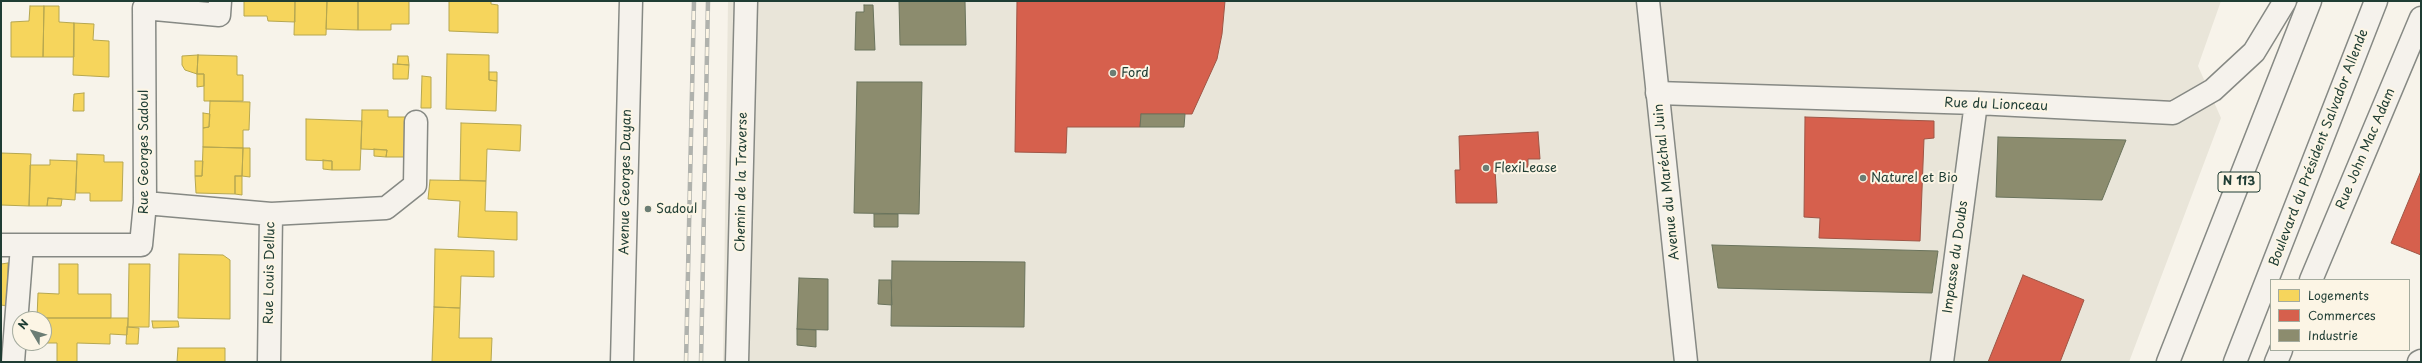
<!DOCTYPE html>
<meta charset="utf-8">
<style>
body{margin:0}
#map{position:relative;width:2422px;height:363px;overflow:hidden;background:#f7f3ea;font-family:"Playpen Sans",sans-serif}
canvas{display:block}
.frame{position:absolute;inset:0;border:2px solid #1f3d34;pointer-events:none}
.legend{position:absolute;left:2270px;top:279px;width:140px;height:72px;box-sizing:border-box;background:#fcf5e5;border:1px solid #a4ab9e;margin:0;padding:5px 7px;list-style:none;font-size:12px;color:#1f3d34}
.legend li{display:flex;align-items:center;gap:8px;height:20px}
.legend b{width:20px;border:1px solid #a4ab9e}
.north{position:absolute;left:12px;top:311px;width:40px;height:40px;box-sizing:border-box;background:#fcf5e5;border:1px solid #a4ab9e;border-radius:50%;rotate:308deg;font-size:11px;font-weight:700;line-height:16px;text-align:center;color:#1f3d34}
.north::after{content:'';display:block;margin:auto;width:14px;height:18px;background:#6b7d74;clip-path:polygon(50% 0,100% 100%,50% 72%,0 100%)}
</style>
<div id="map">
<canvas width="2422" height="363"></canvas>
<div class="frame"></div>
<ul class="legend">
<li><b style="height:11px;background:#f6d55c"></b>Logements</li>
<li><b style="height:11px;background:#d6604d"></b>Commerces</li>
<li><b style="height:11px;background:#8c8c6e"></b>Industrie</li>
</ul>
<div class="north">N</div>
</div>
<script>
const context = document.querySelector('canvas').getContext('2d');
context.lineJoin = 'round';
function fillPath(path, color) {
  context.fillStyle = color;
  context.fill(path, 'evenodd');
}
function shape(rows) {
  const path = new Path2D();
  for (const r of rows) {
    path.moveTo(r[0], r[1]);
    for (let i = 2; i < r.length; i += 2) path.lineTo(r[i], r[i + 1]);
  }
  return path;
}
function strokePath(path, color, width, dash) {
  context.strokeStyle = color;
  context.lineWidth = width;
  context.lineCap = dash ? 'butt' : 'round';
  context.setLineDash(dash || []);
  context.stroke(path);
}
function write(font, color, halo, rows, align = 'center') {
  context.font = font + ' "Playpen Sans",sans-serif';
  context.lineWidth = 4;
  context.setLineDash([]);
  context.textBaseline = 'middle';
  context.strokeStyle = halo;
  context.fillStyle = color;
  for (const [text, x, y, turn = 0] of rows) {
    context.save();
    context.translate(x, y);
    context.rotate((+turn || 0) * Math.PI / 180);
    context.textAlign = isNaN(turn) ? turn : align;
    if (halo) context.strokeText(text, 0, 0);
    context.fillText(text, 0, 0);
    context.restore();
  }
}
fillPath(shape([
 [728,1,2221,1,2198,66,2221,118,2129,362,723,362]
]), '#e9e5d9');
const homes = shape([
 [244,1,295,1,295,22,268,21,267,16,244,16,244,1],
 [295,1,327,1,326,35,294,35,295,1],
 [327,1,358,1,358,30,326,29,327,1],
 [358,1,409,1,409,24,391,24,391,30,358,30,358,1],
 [449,1,491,1,491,4,498,5,498,33,449,31,449,1],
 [30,6,44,6,43,57,11,57,11,22,29,21,30,6],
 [44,6,59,6,59,22,74,23,74,57,43,57,44,6],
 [74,23,94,24,93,40,109,41,109,77,73,75,74,23],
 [447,54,489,55,489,80,497,81,496,111,446,109,447,54],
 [198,55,237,56,237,75,243,75,243,101,204,101,204,74,197,74,198,55],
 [198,55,197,74,185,70,182,65,182,56,198,55],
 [398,56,408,56,409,65,397,64,398,56],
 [393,64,409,65,408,79,393,79,393,64],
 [489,72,497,72,497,81,489,80,489,72],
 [197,74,204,74,204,86,197,87,197,74],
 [422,76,431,77,431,108,421,108,422,76],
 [84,93,84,111,73,111,74,94,84,93],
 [210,101,250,102,249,130,243,130,243,148,203,147,203,128,209,127,210,101],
 [362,110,388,110,388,117,409,117,408,157,386,157,387,150,361,149,362,110],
 [203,113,210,114,209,127,203,128,203,113],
 [306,119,362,121,360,170,332,170,332,161,306,160,306,119],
 [461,123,521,125,520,151,487,149,486,181,460,180,461,123],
 [203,147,243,148,242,176,235,176,235,194,196,193,195,176,202,176,203,147],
 [243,148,250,148,250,177,242,176,243,148],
 [374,149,387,150,386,157,374,156,374,149],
 [1,153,31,154,29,206,1,205,1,153],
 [77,154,104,155,104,162,123,162,122,201,90,201,90,193,76,193,77,154],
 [50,160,77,161,75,200,48,198,47,206,29,206,30,165,50,165,50,160],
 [323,160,332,161,332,170,323,169,323,160],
 [195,161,203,161,202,176,195,176,195,161],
 [235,176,242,176,242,195,235,194,235,176],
 [430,180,486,181,485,211,517,212,517,240,458,237,460,201,428,199,430,180],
 [48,198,62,199,61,206,47,206,48,198],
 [435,249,494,251,494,277,461,276,460,308,434,307,435,249],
 [179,254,223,255,230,260,230,319,178,318,179,254],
 [8,263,7,306,1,305,1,264,8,263],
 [59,264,78,264,78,294,111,294,111,318,37,318,38,293,59,294,59,264],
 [129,264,150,264,149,327,128,327,129,264],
 [434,307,460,308,459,338,492,338,491,362,432,362,434,307],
 [37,318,128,318,127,335,110,334,110,344,77,343,77,362,57,362,57,343,44,343,44,319,37,318],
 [152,321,178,321,179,327,153,328,152,321],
 [127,327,139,328,138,344,126,344,127,327],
 [178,348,225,348,225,362,177,362,178,348]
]);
fillPath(homes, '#f6d55c');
strokePath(homes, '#b6a750', 1);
const shops = shape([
 [1017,1,1225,1,1222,34,1217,59,1192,114,1141,114,1140,127,1067,127,1066,153,1015,152,1017,1],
 [1805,117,1934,121,1934,138,1924,139,1920,241,1819,238,1820,218,1804,217,1805,117],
 [1538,132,1540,159,1528,159,1528,167,1495,169,1497,203,1456,203,1455,170,1460,170,1459,136,1538,132],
 [2421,171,2421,255,2391,243,2421,171],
 [2023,275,2084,300,2060,362,1988,362,2023,275]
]);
fillPath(shops, '#d6604d');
strokePath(shops, '#9f5646', 1);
const industry = shape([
 [899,1,965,1,966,45,900,45,899,1],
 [864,5,873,5,875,50,855,50,856,12,864,12,864,5],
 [857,82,922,82,919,214,854,213,857,82],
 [1141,114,1185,114,1184,127,1140,127,1141,114],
 [1998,137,2126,140,2102,200,1996,197,1998,137],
 [874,214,898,214,898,227,874,227,874,214],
 [1712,245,1938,251,1932,293,1718,288,1712,245],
 [892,261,1025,262,1024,327,891,326,892,261],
 [799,278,828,279,828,330,797,329,799,278],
 [879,280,891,280,892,305,878,304,879,280],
 [797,329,816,330,816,347,797,345,797,329]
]);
fillPath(industry, '#8c8c6e');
strokePath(industry, '#6b745d', 1);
const minor = shape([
 [1657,93,1976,103,2173,113,2213,90,2254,52,2285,1],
 [145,203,271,214,269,362],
 [271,214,386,208,415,185,416,122],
 [1,245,141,245,145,203,144,8,219,15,220,1],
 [2311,280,2421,18],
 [13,362,22,246],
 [737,362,746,1],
 [1942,362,1976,103],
 [2276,362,2281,350],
 [2419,362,2421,361]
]);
const tertiary = shape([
 [1648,1,1686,362],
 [622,362,631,1]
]);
const primary = shape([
 [2168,362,2310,1],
 [2235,362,2376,1]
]);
strokePath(minor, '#868984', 25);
strokePath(tertiary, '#868984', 25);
strokePath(primary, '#868984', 25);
strokePath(minor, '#f5f2ec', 22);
strokePath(tertiary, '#f5f2ec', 22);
strokePath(primary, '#f5f2ec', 22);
const rail = shape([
 [686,362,694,1],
 [701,362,708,1]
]);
strokePath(rail, '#b0b2ad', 4.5);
strokePath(rail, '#fcf5e5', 3, [9]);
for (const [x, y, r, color] of [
 [1113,73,4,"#6b7d74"],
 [1486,168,4,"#6b7d74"],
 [1863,178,4,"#6b7d74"],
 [648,209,4,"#6b7d74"]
]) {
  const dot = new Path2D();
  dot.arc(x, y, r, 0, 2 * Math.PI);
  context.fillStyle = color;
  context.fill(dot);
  strokePath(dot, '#fcf5e5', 1.5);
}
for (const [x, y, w] of [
 [2239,182,42]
]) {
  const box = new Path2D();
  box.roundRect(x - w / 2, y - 10, w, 20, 3);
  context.fillStyle = '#fcf5e5';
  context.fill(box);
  strokePath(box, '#1f3d34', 1);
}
write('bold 12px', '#1f3d34', null, [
 ["N 113",2239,182]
]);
write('13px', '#1f3d34', '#fcf5e5', [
 ["Ford",1121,73],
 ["FlexiLease",1494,168],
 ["Naturel et Bio",1871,178],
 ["Sadoul",656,209]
], 'left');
write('13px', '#1f3d34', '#fcf5e5', [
 ["Rue du Lionceau",1996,105,2],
 ["Boulevard du Président Salvador Allende",2319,148,-69],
 ["Rue John Mac Adam",2366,149,-67],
 ["Rue Georges Sadoul",144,152,-90],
 ["Avenue Georges Dayan",626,182,-89],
 ["Chemin de la Traverse",742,182,-89],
 ["Avenue du Maréchal Juin",1667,182,-96],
 ["Impasse du Doubs",1956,257,-82],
 ["Rue Louis Delluc",270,273,-89]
]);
</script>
